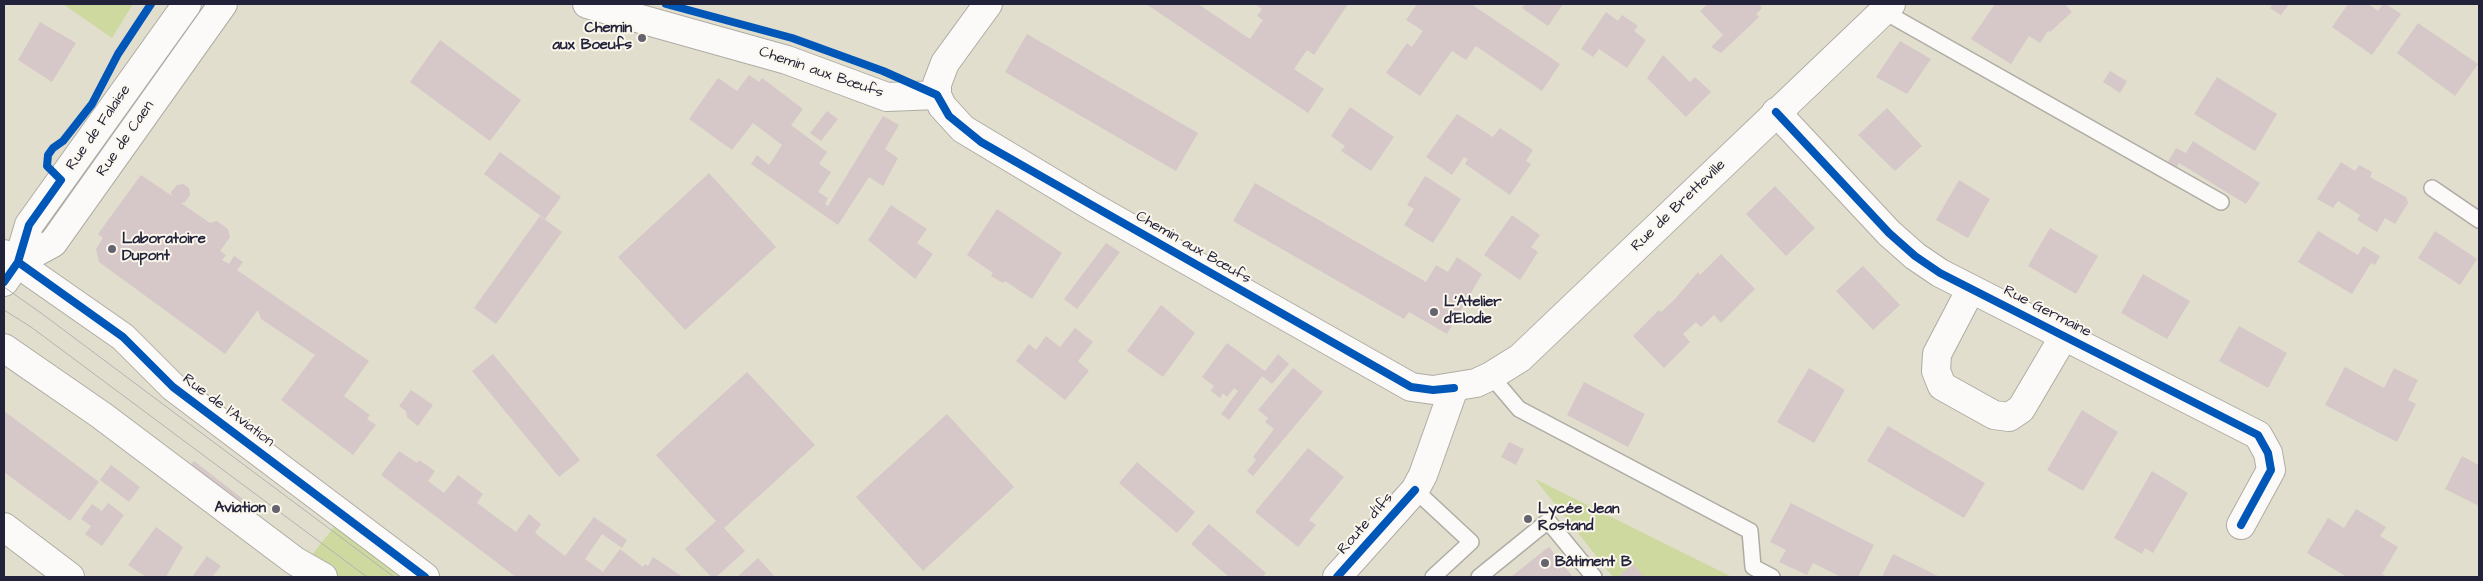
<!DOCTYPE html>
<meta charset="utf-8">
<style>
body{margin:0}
#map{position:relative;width:2483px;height:581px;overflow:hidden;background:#e2decd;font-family:"Architects Daughter",sans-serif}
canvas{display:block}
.frame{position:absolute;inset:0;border:5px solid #22223b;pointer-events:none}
</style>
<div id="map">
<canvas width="2483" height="581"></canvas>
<div class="frame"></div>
</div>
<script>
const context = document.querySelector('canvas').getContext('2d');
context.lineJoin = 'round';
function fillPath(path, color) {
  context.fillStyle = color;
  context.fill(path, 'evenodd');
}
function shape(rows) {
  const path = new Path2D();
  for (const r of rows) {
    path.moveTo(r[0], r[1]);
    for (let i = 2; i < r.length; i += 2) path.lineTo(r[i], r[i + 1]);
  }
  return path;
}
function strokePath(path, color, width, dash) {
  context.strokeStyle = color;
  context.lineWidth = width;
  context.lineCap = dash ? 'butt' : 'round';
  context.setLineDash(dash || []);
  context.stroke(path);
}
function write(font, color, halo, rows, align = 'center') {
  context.font = font + ' "Architects Daughter",sans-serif';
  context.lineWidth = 4;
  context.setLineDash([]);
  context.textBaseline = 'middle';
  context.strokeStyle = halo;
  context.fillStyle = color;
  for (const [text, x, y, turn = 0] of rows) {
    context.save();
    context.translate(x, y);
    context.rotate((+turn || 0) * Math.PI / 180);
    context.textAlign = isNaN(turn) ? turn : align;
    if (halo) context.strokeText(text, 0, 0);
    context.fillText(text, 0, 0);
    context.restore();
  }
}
fillPath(shape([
 [63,4,133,4,112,38],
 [1535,479,1732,577,1613,577],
 [337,523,409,577,337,577,308,560]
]), '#cdd99f');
fillPath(shape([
 [1146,4,1198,4,1250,39,1263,20,1257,16,1262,9,1255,4,1348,4,1314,55,1307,50,1294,69,1324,89,1308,113],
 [1417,4,1471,4,1560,64,1542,91,1476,46,1466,60,1452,51,1420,96,1386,73,1407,43,1412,47,1423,31,1406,20],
 [1525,4,1563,4,1548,26,1522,8],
 [1708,4,1759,4,1762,8,1756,14,1759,17,1721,53,1711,47,1723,35,1700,11],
 [1995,4,2065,4,2072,12,2050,32,2048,31,2040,43,2029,36,2011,64,1971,39],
 [2273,4,2289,4,2281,15,2270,8],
 [2348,4,2368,4,2378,11,2383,4,2386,4,2401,14,2372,55,2332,27],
 [1606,12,1618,21,1622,15,1638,26,1634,31,1646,40,1627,68,1599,49,1593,57,1581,49],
 [40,22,76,43,52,82,18,60],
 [2418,23,2478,64,2455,96,2397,53],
 [1027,34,1198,133,1176,171,1005,72],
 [440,40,521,100,490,141,410,82],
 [1900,41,1931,59,1907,94,1876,77],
 [1663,55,1690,82,1695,77,1711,92,1686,117,1647,78],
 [2110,71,2127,81,2120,93,2103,82],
 [749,75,759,82,762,78,803,109,791,125,827,152,819,164,831,172,818,192,828,198,825,204,828,206,883,116,899,125,885,149,898,158,883,186,869,177,838,225,751,164,757,155,769,165,782,145,753,123,732,150,689,119,718,78,737,91],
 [2217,77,2277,114,2255,151,2194,114],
 [1350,107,1394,137,1371,171,1341,151,1345,146,1331,136],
 [1887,108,1922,146,1895,171,1858,135],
 [827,111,838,119,821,141,810,133],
 [1457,114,1493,137,1500,128,1533,150,1526,161,1531,164,1510,195,1465,164,1468,159,1464,157,1452,175,1426,157],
 [2193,141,2260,183,2246,204,2179,163,2177,167,2168,162,2176,148,2186,153],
 [500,152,561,197,545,219,484,174],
 [2341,162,2355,171,2359,165,2372,172,2370,177,2406,197,2408,203,2395,224,2385,218,2377,232,2357,220,2360,215,2338,201,2333,208,2317,199],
 [709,173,776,247,685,330,618,257],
 [141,175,172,196,171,192,177,185,183,184,189,188,190,195,185,202,181,203,210,223,217,221,228,229,230,237,220,251,226,255,222,260,229,264,234,256,243,262,237,270,369,361,344,396,370,415,367,419,376,425,353,455,281,400,315,355,261,319,258,310,225,354,99,262,96,249,103,238,98,234],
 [1425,176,1461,199,1433,243,1404,225,1414,209,1407,205],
 [1959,180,1990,199,1968,238,1936,220],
 [1255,183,1426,282,1436,265,1448,272,1457,257,1482,274,1447,334,1409,312,1404,319,1233,221],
 [1775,186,1815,228,1786,256,1746,214],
 [891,205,927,229,917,243,933,254,915,279,868,240],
 [997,209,1062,253,1032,299,1005,281,1003,283,991,276,993,273,967,255],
 [1512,215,1540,235,1531,247,1538,252,1520,280,1484,255],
 [540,216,562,232,496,324,474,308],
 [2050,228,2098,256,2076,294,2028,266],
 [2318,231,2358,255,2363,246,2380,256,2375,265,2371,263,2352,294,2298,262],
 [2435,231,2477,259,2460,285,2418,258],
 [1106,243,1120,252,1077,309,1064,299],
 [1721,254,1755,289,1721,323,1714,315,1701,327,1696,322,1683,334,1690,342,1664,368,1633,336,1659,310,1661,312,1674,300,1698,272,1700,275],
 [1863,266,1900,305,1873,330,1836,291],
 [2143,274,2190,301,2167,339,2121,313],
 [1161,305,1195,333,1163,377,1127,351],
 [2239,326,2287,353,2268,388,2219,361],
 [1075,328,1093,342,1078,361,1089,371,1065,400,1016,361,1029,344,1036,350,1046,336,1060,347],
 [1227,343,1265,371,1278,354,1289,364,1272,384,1262,376,1229,420,1221,414,1238,391,1234,388,1227,397,1223,393,1220,398,1211,391,1214,386,1202,377],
 [493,354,580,460,559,477,472,371],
 [2345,367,2384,388,2394,368,2418,380,2408,400,2416,404,2397,442,2325,405],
 [1293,368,1323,392,1253,476,1247,471,1256,460,1253,457,1274,429,1265,422,1268,418,1258,410],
 [1809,368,1845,390,1814,443,1777,422],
 [747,372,815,445,724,528,745,551,716,577,711,577,685,549,716,521,656,455],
 [1584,382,1645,414,1628,447,1567,415],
 [411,390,433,405,418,426,407,417,406,411,399,406],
 [2082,410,2118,432,2083,491,2047,470],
 [4,411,99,482,70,521,4,472],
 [947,414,1014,487,923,571,856,497],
 [1888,426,1985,483,1964,518,1867,461],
 [1509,442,1524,449,1516,465,1501,457],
 [1308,448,1344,477,1309,520,1316,525,1298,547,1255,512],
 [399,451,417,463,419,460,435,471,428,481,444,493,458,475,483,494,477,503,516,532,529,514,541,524,535,533,565,556,594,517,627,540,622,548,602,534,585,559,603,572,620,549,643,567,645,564,648,566,653,557,683,577,516,577,381,475],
 [2462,456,2479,465,2479,506,2445,489],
 [194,461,243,499,236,506,188,468],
 [1137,462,1195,512,1177,533,1119,483],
 [111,465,140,487,129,502,100,480],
 [2152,471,2188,493,2153,553,2145,548,2142,554,2114,538],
 [108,503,124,515,102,546,85,534,91,526,81,519,92,504,102,511],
 [1791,503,1874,545,1858,577,1841,577,1813,563,1807,575,1779,562,1786,550,1770,542],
 [2356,509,2386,527,2380,536,2398,547,2382,574,2387,577,2347,577,2307,553,2328,518,2344,528],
 [1209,524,1266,573,1263,577,1229,577,1191,544],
 [156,527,183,547,166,577,146,577,128,565],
 [1549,547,1573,577,1511,577,1546,549],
 [1893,554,1922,568,1940,577,1882,577],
 [207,556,221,566,212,577,192,577],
 [758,558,775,577,737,577],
 [1633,564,1644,577,1622,577,1620,575]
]), '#d6c7c9');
const lane = shape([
 [1883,11,2221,202],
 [2432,188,2479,220],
 [1491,376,1519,409,1750,531,1753,567,1772,577],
 [1415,490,1471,542,1433,577],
 [1479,577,1548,521,1594,577]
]);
const street = shape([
 [1776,112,1889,233,1915,256,1940,273,2258,435,2268,453,2271,470,2241,525],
 [1971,289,1937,354,1936,371,1942,386,1994,415,2009,417,2021,409,2064,336],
 [4,527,70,577]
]);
const secondary = shape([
 [587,4,787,60,887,97,937,95],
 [988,4,945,63,937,84,937,95,942,106,963,129,1093,207,1411,387,1433,390,1476,383,1491,376,1520,358,1891,4],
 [4,254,123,337,173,387,425,577],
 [18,262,53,243,223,4],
 [4,282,18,262,29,225,187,4],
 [4,348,101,415,295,561,323,577],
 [1337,577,1415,490,1423,475,1454,388]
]);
strokePath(lane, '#aeaca4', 18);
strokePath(street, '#aeaca4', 30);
strokePath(secondary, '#aeaca4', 30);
strokePath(lane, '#fbfaf8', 15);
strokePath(street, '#fbfaf8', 28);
strokePath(secondary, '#fbfaf8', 28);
strokePath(shape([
 [4,287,41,313,394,577],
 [4,310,31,327,367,577]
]), '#b2b2b3', 1);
strokePath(shape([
 [666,4,792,38,883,71,937,95,949,116,981,142,1411,387,1433,390,1454,388],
 [1776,112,1889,233,1915,256,1940,273,2258,435,2268,453,2271,470,2241,525],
 [18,262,123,337,173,387,425,577],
 [4,282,18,262,29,225,61,180,47,166,48,155,53,148,63,141,92,104,118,54,151,4],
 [1337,577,1415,490]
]), '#0057b8', 8);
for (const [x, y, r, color] of [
 [642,38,5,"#65646e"],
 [112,249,5,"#65646e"],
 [1434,312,5,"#65646e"],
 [276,509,5,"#65646e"],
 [1528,519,5,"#65646e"],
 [1545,563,5,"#65646e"]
]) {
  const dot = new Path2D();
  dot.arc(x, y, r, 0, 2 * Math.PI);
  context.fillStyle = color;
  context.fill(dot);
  strokePath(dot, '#fbf7ec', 2);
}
write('bold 15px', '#22223b', '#fbf7ec', [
 ["Chemin",632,29,"right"],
 ["aux Boeufs",632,46,"right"],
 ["Laboratoire",122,240],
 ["Dupont",122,257],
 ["L'Atelier",1444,303],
 ["d'Elodie",1444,320],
 ["Aviation",266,509,"right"],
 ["Lycée Jean",1538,510],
 ["Rostand",1538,527],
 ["Bâtiment B",1555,563]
], 'left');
write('15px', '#22223b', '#fbf7ec', [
 ["Chemin aux Bœufs",821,73,19],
 ["Rue de Falaise",99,128,-55],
 ["Rue de Caen",126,139,-55],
 ["Rue de Bretteville",1679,206,-44],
 ["Chemin aux Bœufs",1193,248,30],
 ["Rue Germaine",2047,312,27],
 ["Rue de l'Aviation",228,411,37],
 ["Route d'Ifs",1366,524,-49]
]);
</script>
